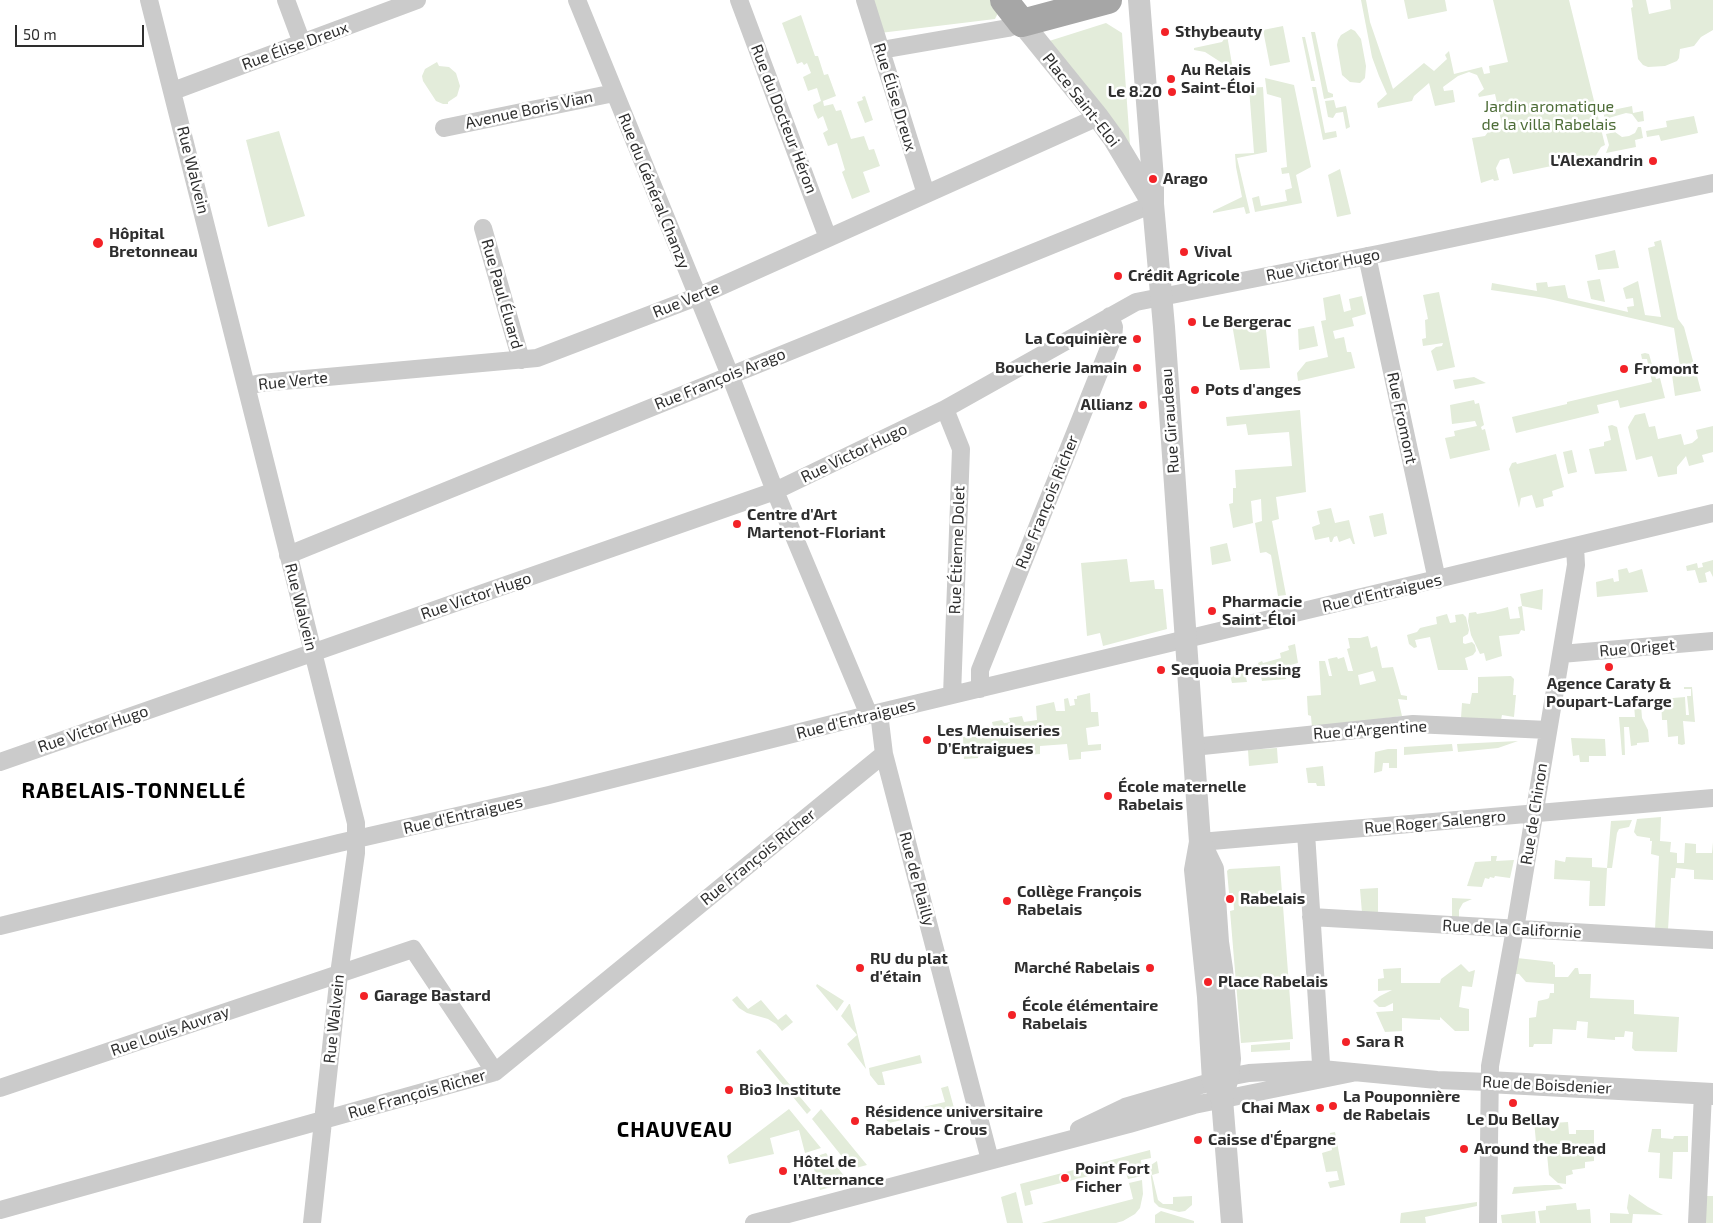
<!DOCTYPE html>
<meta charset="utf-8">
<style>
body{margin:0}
#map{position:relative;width:1713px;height:1223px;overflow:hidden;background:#fff;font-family:"Exo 2",sans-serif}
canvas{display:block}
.scale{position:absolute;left:15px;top:25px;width:129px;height:22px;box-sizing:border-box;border:2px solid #2e2e2e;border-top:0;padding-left:6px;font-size:15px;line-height:18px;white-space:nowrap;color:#2e2e2e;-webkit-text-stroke:4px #fff;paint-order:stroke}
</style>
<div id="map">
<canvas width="1713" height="1223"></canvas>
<div class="scale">50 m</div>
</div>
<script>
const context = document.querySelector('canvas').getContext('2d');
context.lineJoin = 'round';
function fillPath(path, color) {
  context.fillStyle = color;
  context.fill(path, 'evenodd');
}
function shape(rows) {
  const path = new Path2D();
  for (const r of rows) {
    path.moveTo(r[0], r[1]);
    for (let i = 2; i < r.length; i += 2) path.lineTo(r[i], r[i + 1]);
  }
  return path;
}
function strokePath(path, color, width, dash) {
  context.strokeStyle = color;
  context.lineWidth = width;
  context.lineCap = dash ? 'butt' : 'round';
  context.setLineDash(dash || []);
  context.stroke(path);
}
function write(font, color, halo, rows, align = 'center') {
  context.font = font + ' "Exo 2",sans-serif';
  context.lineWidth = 5;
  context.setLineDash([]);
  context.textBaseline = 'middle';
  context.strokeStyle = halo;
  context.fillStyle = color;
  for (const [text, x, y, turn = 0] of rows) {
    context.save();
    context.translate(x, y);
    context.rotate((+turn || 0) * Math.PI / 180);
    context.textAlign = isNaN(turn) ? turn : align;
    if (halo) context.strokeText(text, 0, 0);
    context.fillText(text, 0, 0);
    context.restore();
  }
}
fillPath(shape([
 [871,0,991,0,999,11,995,19,880,33],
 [1361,0,1366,0,1370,22,1393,89,1424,63,1434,71,1447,59,1445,55,1449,51,1454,74,1482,67,1484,74,1490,73,1489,66,1508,62,1493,0,1569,0,1605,145,1601,147,1595,157,1513,174,1509,158,1500,160,1496,168,1499,180,1494,181,1493,179,1481,183,1472,138,1485,136,1488,132,1503,129,1495,94,1479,97,1478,94,1484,89,1477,75,1469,72,1458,76,1443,87,1444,91,1453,90,1455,102,1435,106,1429,83,1414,96,1412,101,1378,108,1377,103,1387,94,1379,76,1372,57],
 [1404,0,1445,0,1447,11,1408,19],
 [1632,0,1646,0,1649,14,1671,9,1670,0,1713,0,1713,30,1701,37,1694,46,1680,49,1679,58,1677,61,1665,66,1648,67,1643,65,1638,59,1631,8,1633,7],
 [801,15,815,56,818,56,824,75,828,74,836,96,823,101,824,106,833,104,836,111,841,110,851,139,864,136,869,150,874,149,880,166,863,172,870,192,852,199,842,172,845,170,837,143,828,146,823,133,828,130,823,116,818,119,814,110,813,105,821,101,817,88,808,91,803,77,811,73,807,63,804,65,802,62,797,64,782,23],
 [1106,23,1122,33,1130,145,1046,42],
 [1283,26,1290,62,1270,66,1263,30],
 [1351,29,1355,31,1361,39,1366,66,1365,78,1360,83,1350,82,1342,75,1337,45,1338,40,1341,35],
 [1311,32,1315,32,1328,92,1333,94,1333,97,1324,99],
 [1227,35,1233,70,1205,52,1194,50,1194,48,1222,42],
 [1302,37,1305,37,1315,81,1311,81],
 [437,62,439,66,449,67,456,73,460,86,457,96,448,102,448,104,443,104,436,101,423,81,422,76,425,69],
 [1265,78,1294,85,1311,167,1296,175,1302,203,1255,212,1252,198,1259,196,1261,206,1287,201,1285,190,1292,188,1289,173,1282,174,1281,168,1287,167,1281,98,1267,94],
 [1263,87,1267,152,1237,158,1250,213,1246,214,1244,207,1213,213,1213,211,1242,197,1236,167,1235,154,1254,153,1249,88],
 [1312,87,1316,87,1325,133,1336,131,1337,137,1323,140],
 [865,96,873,120,865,123,857,102,863,100,862,97],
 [1334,100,1336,108,1346,106,1350,127,1346,129,1343,112,1336,113,1333,118,1328,117,1325,101],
 [1632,106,1633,113,1643,111,1644,121,1638,122,1632,114,1626,113,1605,119,1603,112],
 [1694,116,1698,133,1661,141,1659,135,1647,137,1646,131,1667,127,1666,121],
 [1638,127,1641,127,1643,138,1635,140,1636,147,1606,153,1609,145,1606,134,1615,132,1622,137,1629,136,1635,133],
 [279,131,305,216,268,227,246,140],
 [1340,169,1351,214,1337,217,1328,175],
 [1661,240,1678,319,1684,327,1701,391,1675,396,1672,375,1681,373,1674,328,1545,298,1491,290,1492,283,1537,291,1536,283,1547,282,1548,287,1565,285,1568,298,1628,312,1627,307,1634,306,1633,298,1626,299,1623,288,1638,281,1645,315,1661,317,1648,248,1655,246,1654,242],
 [1615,250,1619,268,1598,270,1595,255],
 [1600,279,1605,302,1591,299,1587,281],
 [1439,292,1455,367,1437,371,1431,351,1436,347,1442,346,1443,343,1423,346,1422,339,1426,338,1425,320,1428,319,1423,295],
 [1340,294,1344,312,1351,310,1349,299,1362,296,1366,314,1352,318,1354,326,1333,331,1335,339,1344,337,1347,352,1351,352,1355,368,1298,381,1297,373,1306,362,1328,357,1321,321,1326,320,1323,298],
 [1248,318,1249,321,1259,319,1259,321,1265,321,1270,368,1240,370,1232,324,1239,322,1239,320],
 [1314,326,1318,346,1299,350,1298,329],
 [1645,353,1649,354,1656,379,1660,378,1665,398,1620,408,1618,400,1597,405,1599,413,1516,433,1512,417,1567,404,1567,402,1652,382,1647,359,1642,359,1641,354],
 [1474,377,1486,383,1455,389,1453,380],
 [1474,400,1475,404,1479,403,1484,425,1481,427,1482,430,1485,429,1490,450,1450,459,1445,438,1455,436,1454,431,1477,426,1475,421,1452,424,1450,405],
 [1300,410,1306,492,1276,497,1279,519,1272,521,1286,595,1278,596,1271,555,1266,552,1260,553,1255,523,1262,521,1261,499,1251,501,1253,523,1233,528,1229,504,1233,503,1233,488,1236,488,1235,470,1292,466,1289,432,1248,435,1246,424,1227,426,1226,417],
 [1645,413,1649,427,1655,426,1658,439,1681,434,1684,445,1692,443,1698,438,1696,430,1713,426,1713,452,1702,455,1704,462,1689,466,1686,456,1677,467,1677,474,1658,477,1652,456,1636,460,1628,427,1635,415],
 [1612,425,1617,427,1627,471,1595,474,1589,449,1604,446,1604,442,1611,440,1608,426],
 [1572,450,1577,472,1568,474,1563,452],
 [1556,454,1564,487,1552,491,1553,496,1543,499,1544,506,1536,508,1532,495,1521,498,1519,508,1509,469,1512,463,1516,462,1517,464],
 [1331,508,1335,523,1349,520,1355,544,1353,544,1350,538,1339,542,1337,536,1334,537,1332,542,1330,542,1329,537,1315,540,1312,527,1320,524,1317,511],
 [1383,513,1387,534,1374,537,1369,516],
 [1227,543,1231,561,1212,565,1210,547],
 [1127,559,1130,582,1154,580,1155,589,1163,589,1167,629,1103,646,1100,633,1087,636,1081,563],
 [1713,560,1713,577,1710,571,1705,573,1707,582,1699,583,1695,570,1687,571,1686,566,1697,563,1698,568,1703,567,1702,563],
 [1627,568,1629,573,1642,569,1648,592,1597,597,1596,582,1613,578,1614,582,1619,581,1618,570],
 [1543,589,1542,610,1522,606,1525,631,1521,630,1519,634,1499,636,1502,656,1486,661,1484,653,1480,654,1471,635,1468,621,1469,613,1476,612,1477,614,1494,611,1508,607,1510,619,1520,618,1518,607,1522,606,1520,594],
 [1447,614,1450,623,1456,622,1455,615,1463,614,1466,617,1469,630,1468,634,1463,637,1463,643,1465,644,1472,642,1475,645,1476,651,1473,655,1465,658,1468,670,1438,670,1430,637,1415,640,1417,647,1414,648,1409,644,1407,635,1417,632,1420,628,1437,624,1436,617],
 [1368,636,1371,648,1377,646,1382,668,1393,667,1401,695,1407,696,1407,700,1398,699,1402,716,1312,728,1311,716,1308,715,1307,696,1321,695,1319,661,1325,661,1329,676,1332,676,1328,659,1337,657,1338,659,1344,657,1348,671,1353,671,1347,649,1350,648,1348,638,1360,638],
 [1373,671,1376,681,1360,685,1358,675],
 [1295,644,1298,663,1283,667,1286,679,1262,681,1258,663,1262,661,1263,663,1281,658,1280,653,1289,650,1288,646],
 [1243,664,1247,682,1232,683,1229,671,1234,669,1234,667],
 [1511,676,1514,679,1513,695,1516,695,1514,717,1502,715,1501,720,1461,718,1462,703,1470,704,1472,693,1478,693,1478,677],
 [1684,687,1692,687,1695,722,1683,721,1685,744,1682,745,1678,744,1678,736,1668,737,1667,720,1662,720,1661,699,1685,697,1686,715,1689,715,1687,696,1691,696,1691,689,1684,689],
 [1090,693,1091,712,1098,712,1099,726,1086,728,1088,745,1101,744,1101,750,1081,752,1081,759,1069,760,1067,744,1040,746,1040,754,1001,757,999,752,979,753,978,758,964,759,963,737,985,734,984,728,993,726,992,722,1002,720,1004,723,1006,723,1010,722,1009,718,1022,716,1024,722,1037,720,1036,706,1054,702,1056,711,1065,711,1064,699,1068,698,1070,706,1075,705,1074,699,1077,699,1077,696],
 [1634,705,1641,705,1642,718,1648,730,1649,742,1637,743,1637,745,1631,746,1629,727,1624,727,1625,755,1622,755,1619,717,1635,717],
 [1571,738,1605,739,1606,756,1589,756,1589,762,1580,762,1579,755,1573,756],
 [1518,741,1498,748,1458,752,1457,744],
 [1452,744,1453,751,1404,755,1404,747],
 [1277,748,1278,763,1249,766,1248,750],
 [1388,749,1397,749,1397,768,1389,768,1389,763,1383,763,1382,771,1374,773,1375,752],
 [1323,766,1325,786,1317,786,1316,783,1308,783,1306,768],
 [1661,817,1660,841,1671,842,1670,852,1677,853,1677,863,1684,863,1685,843,1696,844,1696,853,1712,853,1713,842,1713,880,1694,879,1694,870,1676,868,1675,878,1671,878,1668,930,1655,929,1659,856,1651,854,1652,841,1650,841,1650,838,1637,836,1634,832,1637,819],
 [1632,820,1629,827,1619,829,1617,833,1612,868,1607,868,1605,906,1589,906,1590,881,1554,879,1555,860,1565,862,1566,857,1592,858,1592,867,1607,868,1611,821],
 [1491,856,1497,856,1496,861,1514,860,1510,878,1495,876,1494,878,1490,877,1489,879,1485,878,1482,887,1467,886,1475,862,1491,861],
 [1280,866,1293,1039,1241,1043,1230,911,1234,910,1233,893,1229,893,1227,871,1229,869],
 [1378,888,1378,914,1362,913,1360,889],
 [1452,898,1472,899,1463,903,1459,910,1459,918,1452,918],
 [1517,958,1553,962,1553,964,1555,965,1555,977,1568,977,1575,968,1578,968,1579,974,1591,974,1590,998,1634,1000,1634,1014,1679,1017,1677,1052,1635,1051,1632,1048,1633,1032,1625,1031,1624,1037,1615,1037,1615,1040,1587,1038,1588,1022,1577,1021,1576,1030,1553,1029,1552,1044,1534,1044,1533,1047,1529,1047,1529,1018,1536,1017,1538,1001,1547,999,1549,998,1550,993,1554,993,1554,984,1526,982,1519,974,1515,974],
 [1461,964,1469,972,1475,970,1472,987,1462,986,1459,1007,1469,1009,1469,1031,1455,1031,1440,1017,1440,1020,1402,1018,1402,1031,1385,1032,1376,1012,1393,1011,1393,1003,1385,1007,1379,1007,1373,1001,1380,996,1392,990,1378,991,1378,979,1384,978,1383,969,1401,968,1401,983,1440,983,1441,979],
 [817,984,844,1001,837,1011,816,986],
 [737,996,748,1009,761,1000,778,1020,786,1014,793,1022,782,1031,776,1024,768,1019,747,1013,739,1008,732,1000],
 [849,1004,850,1004,866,1069,847,1044,857,1035,841,1016],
 [1290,1042,1290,1050,1251,1052,1251,1045],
 [760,1049,811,1110,807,1114,756,1052],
 [920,1055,922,1063,882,1072,885,1085,878,1085,870,1075,869,1068],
 [948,1086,954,1108,889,1123,883,1116,945,1102,941,1088],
 [789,1109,821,1148,805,1153,799,1130,770,1138,774,1154,729,1164,727,1156],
 [821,1109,867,1165,852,1169,812,1119],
 [1534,1121,1553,1123,1568,1122,1569,1134,1576,1134,1576,1130,1594,1130,1594,1161,1585,1162,1585,1168,1572,1170,1573,1174,1566,1176,1566,1184,1558,1183,1549,1175,1547,1154,1556,1153,1556,1150,1570,1149,1570,1143,1539,1146,1539,1143,1536,1142],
 [1652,1129,1661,1129,1661,1138,1673,1139,1674,1136,1688,1136,1688,1152,1673,1152,1672,1179,1659,1178,1660,1153,1648,1152],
 [1335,1132,1345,1185,1330,1188,1328,1182,1339,1180,1337,1171,1326,1172,1322,1153,1332,1150,1330,1133],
 [1150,1150,1151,1158,1141,1160,1142,1176,1128,1179,1124,1167,1030,1191,1033,1204,1025,1206,1020,1184],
 [826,1153,849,1182,820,1190,811,1158],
 [1157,1161,1159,1173,1152,1175,1158,1200,1163,1204,1173,1204,1173,1197,1192,1196,1192,1205,1185,1211,1179,1212,1159,1207,1154,1202,1150,1169,1151,1165],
 [1142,1180,1143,1194,1140,1208,1135,1214,1123,1221,1116,1223,1041,1223,1133,1199,1129,1183],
 [1545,1185,1559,1185,1563,1189,1512,1194,1514,1187],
 [1016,1192,1023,1223,1007,1223,1001,1197],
 [1629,1194,1648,1207,1663,1215,1633,1214,1632,1223,1610,1223,1610,1213,1629,1214,1627,1208],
 [1706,1196,1713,1196,1713,1223,1705,1223],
 [1477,1202,1477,1206,1425,1217,1426,1223,1400,1223,1401,1213],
 [1576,1203,1577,1210,1590,1209,1591,1223,1540,1223,1538,1211,1546,1210,1546,1206],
 [1161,1211,1194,1221,1194,1223,1155,1223,1155,1215],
 [1535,1211,1536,1223,1502,1223,1501,1215]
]), '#e3ecda');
strokePath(shape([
 [149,0,356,823,356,853,339,974,312,1223],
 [286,0,302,43],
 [577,0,730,375,775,491,869,715],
 [739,0,828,238],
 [865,0,926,194],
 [881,50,1008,28,1022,23],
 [173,91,417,0],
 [444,128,614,93],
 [483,228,521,360],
 [1367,256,1437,580],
 [247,386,261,383,537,358,699,296,1098,117],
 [945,409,961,449,952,695],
 [288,555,1153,204],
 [1561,654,1713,641],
 [980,689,980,670,1113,338,1114,327,1110,316],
 [879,713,884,754,990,1160],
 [1193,747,1413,724,1548,730],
 [0,762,775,491,945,409,1136,302,1383,253,1713,183],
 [1306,833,1322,1079],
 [1200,842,1713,798],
 [1311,917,1713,940],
 [0,926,339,843,549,795,856,718,1713,513],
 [0,1088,413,949,495,1072],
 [1079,1129,1125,1107,1228,1077,1249,1073,1322,1069,1437,1080,1488,1082],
 [0,1210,495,1072,884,754],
 [754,1223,1129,1124,1194,1105,1352,1073],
 [1488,1223,1490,1066,1515,929,1576,565,1575,546],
 [1697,1223,1703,1093]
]), '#cbcbcb', 18);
strokePath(shape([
 [1139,0,1153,179,1153,204,1164,327,1200,842,1195,870,1208,997,1213,1081,1222,1099,1232,1223],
 [1022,23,1098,117,1114,139,1153,204],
 [1200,842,1213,869,1218,942,1222,969,1230,1059,1228,1077,1222,1099],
 [1488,1082,1713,1094]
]), '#cbcbcb', 22);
strokePath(shape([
 [1004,0,1022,23,1108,0]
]), '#a6a6a6', 28);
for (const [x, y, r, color] of [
 [1165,32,5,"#f32227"],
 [1171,79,5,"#f32227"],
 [1172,92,5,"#f32227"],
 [1653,161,5,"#f32227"],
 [1153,179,5,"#f32227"],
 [98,243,6,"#f32227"],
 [1184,252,5,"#f32227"],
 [1118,276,5,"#f32227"],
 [1192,322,5,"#f32227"],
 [1137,339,5,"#f32227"],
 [1137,368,5,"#f32227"],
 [1624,369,5,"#f32227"],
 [1195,390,5,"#f32227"],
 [1143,405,5,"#f32227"],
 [737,524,5,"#f32227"],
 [1212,611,5,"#f32227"],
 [1609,667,5,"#f32227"],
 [1161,670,5,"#f32227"],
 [927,740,5,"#f32227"],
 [1108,796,5,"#f32227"],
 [1230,899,5,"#f32227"],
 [1007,901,5,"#f32227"],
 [860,968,5,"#f32227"],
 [1150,968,5,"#f32227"],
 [1208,982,5,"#f32227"],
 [364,996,5,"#f32227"],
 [1012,1015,5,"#f32227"],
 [1346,1042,5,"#f32227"],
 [729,1090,5,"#f32227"],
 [1513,1103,5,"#f32227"],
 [1333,1106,5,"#f32227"],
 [1320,1108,5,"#f32227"],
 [855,1121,5,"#f32227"],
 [1198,1140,5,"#f32227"],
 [1464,1149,5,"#f32227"],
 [783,1171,5,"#f32227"],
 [1065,1178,5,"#f32227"]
]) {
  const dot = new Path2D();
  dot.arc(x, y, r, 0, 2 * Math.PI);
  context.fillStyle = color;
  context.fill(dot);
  strokePath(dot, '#fff', 2);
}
write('bold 16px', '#2e2e2e', '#fff', [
 ["Sthybeauty",1175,32],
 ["Au Relais",1181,70],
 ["Saint-Éloi",1181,88],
 ["Le 8.20",1162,92,"right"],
 ["L'Alexandrin",1643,161,"right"],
 ["Arago",1163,179],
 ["Hôpital",109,234],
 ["Bretonneau",109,252],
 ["Vival",1194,252],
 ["Crédit Agricole",1128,276],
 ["Le Bergerac",1202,322],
 ["La Coquinière",1127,339,"right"],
 ["Boucherie Jamain",1127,368,"right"],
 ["Fromont",1634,369],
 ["Pots d'anges",1205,390],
 ["Allianz",1133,405,"right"],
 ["Centre d'Art",747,515],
 ["Martenot-Floriant",747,533],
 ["Pharmacie",1222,602],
 ["Saint-Éloi",1222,620],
 ["Sequoia Pressing",1171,670],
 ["Agence Caraty &",1609,684,"center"],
 ["Poupart-Lafarge",1609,702,"center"],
 ["Les Menuiseries",937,731],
 ["D’Entraigues",937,749],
 ["École maternelle",1118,787],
 ["Rabelais",1118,805],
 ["Collège François",1017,892],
 ["Rabelais",1017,910],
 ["Rabelais",1240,899],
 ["RU du plat",870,959],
 ["d'étain",870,977],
 ["Marché Rabelais",1140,968,"right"],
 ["Place Rabelais",1218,982],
 ["Garage Bastard",374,996],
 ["École élémentaire",1022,1006],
 ["Rabelais",1022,1024],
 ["Sara R",1356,1042],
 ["Bio3 Institute",739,1090],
 ["La Pouponnière",1343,1097],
 ["de Rabelais",1343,1115],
 ["Chai Max",1310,1108,"right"],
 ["Résidence universitaire",865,1112],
 ["Rabelais - Crous",865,1130],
 ["Le Du Bellay",1513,1120,"center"],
 ["Caisse d'Épargne",1208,1140],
 ["Around the Bread",1474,1149],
 ["Hôtel de",793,1162],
 ["l’Alternance",793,1180],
 ["Point Fort",1075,1169],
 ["Ficher",1075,1187]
], 'left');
write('16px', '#2e2e2e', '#fff', [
 ["Rue Élise Dreux",295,46,-20],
 ["Rue Élise Dreux",895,97,73],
 ["Place Saint-Eloi",1081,100,52],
 ["Avenue Boris Vian",529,110,-12],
 ["Rue du Docteur Héron",784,119,69],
 ["Rue Walvein",193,170,76],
 ["Rue du Général Chanzy",654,191,68],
 ["Rue Victor Hugo",1323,265,-11],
 ["Rue Paul Éluard",502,294,74],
 ["Rue Verte",686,300,-22],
 ["Rue François Arago",720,379,-22],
 ["Rue Verte",293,381,-6],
 ["Rue Fromont",1402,418,78],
 ["Rue Giraudeau",1170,421,-94],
 ["Rue Victor Hugo",854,453,-26],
 ["Rue François Richer",1047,502,-68],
 ["Rue Étienne Dolet",957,550,-88],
 ["Rue d'Entraigues",1382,593,-13],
 ["Rue Victor Hugo",476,596,-19],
 ["Rue Walvein",301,607,76],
 ["Rue Origet",1637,648,-5],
 ["Rue d'Entraigues",856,719,-14],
 ["Rue Victor Hugo",93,729,-19],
 ["Rue d'Argentine",1370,730,-4],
 ["Rue de Chinon",1534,814,-81],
 ["Rue d'Entraigues",463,815,-13],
 ["Rue Roger Salengro",1435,822,-5],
 ["Rue François Richer",758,857,-39],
 ["Rue de Plailly",917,879,75],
 ["Rue de la Californie",1512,929,3],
 ["Rue Walvein",334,1019,-84],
 ["Rue Louis Auvray",170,1031,-19],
 ["Rue de Boisdenier",1547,1085,3],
 ["Rue François Richer",417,1094,-16]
]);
write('16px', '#4e6d38', '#fff', [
 ["Jardin aromatique",1549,107],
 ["de la villa Rabelais",1549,125]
]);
context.letterSpacing = '1px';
write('bold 21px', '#000', '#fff', [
 ["RABELAIS-TONNELLÉ",134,791],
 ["CHAUVEAU",675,1130]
]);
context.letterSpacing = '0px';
</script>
